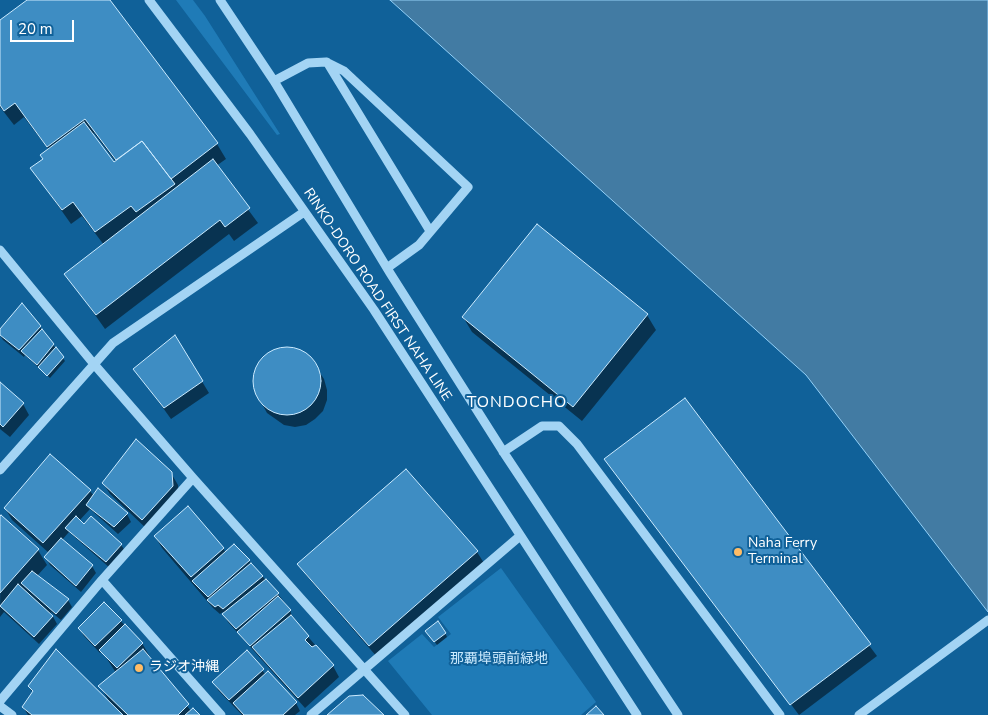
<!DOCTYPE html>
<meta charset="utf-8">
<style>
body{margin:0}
#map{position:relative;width:988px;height:715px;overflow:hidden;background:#106199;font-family:"Nunito Sans",sans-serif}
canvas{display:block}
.scale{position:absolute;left:10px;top:20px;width:64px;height:22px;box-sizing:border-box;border:2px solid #fff;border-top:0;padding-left:6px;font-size:15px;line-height:18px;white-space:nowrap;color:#fff;-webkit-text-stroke:4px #106199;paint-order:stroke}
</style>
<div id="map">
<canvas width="988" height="715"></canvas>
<div class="scale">20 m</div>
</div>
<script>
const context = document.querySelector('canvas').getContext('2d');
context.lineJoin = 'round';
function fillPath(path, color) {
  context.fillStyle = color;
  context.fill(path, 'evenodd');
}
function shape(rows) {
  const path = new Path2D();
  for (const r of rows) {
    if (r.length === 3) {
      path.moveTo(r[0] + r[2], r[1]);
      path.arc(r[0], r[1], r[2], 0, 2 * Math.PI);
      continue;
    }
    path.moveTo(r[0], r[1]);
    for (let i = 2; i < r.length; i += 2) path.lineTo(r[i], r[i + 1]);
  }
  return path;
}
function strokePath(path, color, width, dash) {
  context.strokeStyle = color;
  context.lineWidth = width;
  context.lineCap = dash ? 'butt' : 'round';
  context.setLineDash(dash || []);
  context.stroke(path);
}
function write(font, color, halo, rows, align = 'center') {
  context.font = font + ' "Nunito Sans","Noto Sans JP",sans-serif';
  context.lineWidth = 4;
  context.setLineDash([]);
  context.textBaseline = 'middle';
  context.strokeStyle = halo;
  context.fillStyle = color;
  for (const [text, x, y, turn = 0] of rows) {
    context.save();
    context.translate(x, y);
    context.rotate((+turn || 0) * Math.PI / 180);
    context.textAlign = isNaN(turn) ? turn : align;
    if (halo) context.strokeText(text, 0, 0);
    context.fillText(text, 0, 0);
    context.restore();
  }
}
fillPath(shape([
 [176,0,193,0,205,16,280,134,277,135],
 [501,568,596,702,581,715,432,715,388,661,422,634,434,647,451,634,438,617]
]), '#1f7bb7');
const water = shape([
 [390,0,988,0,988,612,806,375,390,0]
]);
fillPath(water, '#427ba3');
strokePath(water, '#94d1f8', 1);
fillPath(shape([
 [29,0,108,0,217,144,226,159,216,166,258,223,234,241,229,234,105,329,66,274,104,245,82,216,71,224,32,169,44,160,49,150,24,117,14,125,0,107,0,22],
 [94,133,116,162,114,164,92,134],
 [647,315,656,330,582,421,472,332,463,317],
 [40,327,65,361,50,378,25,355,24,357,3,340,0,335,0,330],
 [175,337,209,393,171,419,135,369],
 [291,348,301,351,310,358,324,379,327,390,327,400,323,411,315,419,306,425,295,427,284,425,267,413,255,391,254,380,256,369,270,353],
 [0,384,23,404,29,415,10,437,0,429],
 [685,400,877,656,799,715,606,459],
 [406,471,477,552,484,563,377,657,306,575,299,564],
 [171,473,178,485,179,498,149,531,110,494,103,483],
 [90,491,94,496,127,514,131,522,118,534,90,509,79,521,121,545,126,552,111,569,69,532,62,540,92,566,96,573,81,592,50,565,46,557,49,553,12,520,5,508],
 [1,517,38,550,47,565,37,576,68,600,72,607,61,620,50,611,57,624,39,644,4,612,0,617],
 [155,536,223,548,226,553,249,561,278,594,290,610,293,619,333,666,339,677,305,708,228,622,224,615,225,613,223,612,220,614,213,608,162,548],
 [104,604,142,643,154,664,191,711,198,715,28,715,23,707,33,693,29,687,109,701,100,686,116,673,102,651,100,653,84,636,79,628],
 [445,633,447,637,437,645,429,634],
 [247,652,266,675,268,673,296,703,300,711,295,715,242,715,218,690,214,682]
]), '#0007');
const building = shape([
 [27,0,110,0,218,143,171,179,142,141,116,160,85,119,47,147,15,103,4,111,0,105,0,20,27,0],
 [84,122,114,162,142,141,175,184,136,212,131,206,95,232,73,202,62,210,30,168,43,159,40,155,84,122],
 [213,159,250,208,225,227,220,220,96,315,64,274,213,159],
 [537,224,648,314,573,407,462,317,537,224],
 [22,303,41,326,19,350,0,335,0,329,22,303],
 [42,329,54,344,37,365,21,351,42,329],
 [175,335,203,381,164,408,133,369,175,335],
 [287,381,34],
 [56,347,64,357,47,376,38,367,56,347],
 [0,382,24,403,3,427,0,424,0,382],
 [685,398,871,644,790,705,604,459,685,398],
 [136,439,172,472,173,486,142,520,102,483,136,439],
 [50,454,91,490,43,543,4,508,50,454],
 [406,469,478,551,369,646,297,564,406,469],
 [98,488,128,513,114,527,86,505,98,488],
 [188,506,224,548,191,577,154,536,188,506],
 [1,515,39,549,0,593,0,516,1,515],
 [76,516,84,524,91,516,122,544,106,562,65,528,76,516],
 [61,538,93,565,76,586,44,557,61,538],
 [234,544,250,560,208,597,192,581,234,544],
 [251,563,263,576,223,609,218,605,215,607,207,600,251,563],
 [32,571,69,599,56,614,21,583,32,571],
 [266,579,279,593,236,629,222,614,266,579],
 [18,584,53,616,34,637,0,606,18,584],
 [278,596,291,610,250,646,237,632,278,596],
 [104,602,122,620,95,646,78,628,104,602],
 [291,615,309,636,305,640,312,647,316,645,334,665,298,698,252,647,291,615],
 [438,621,446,633,434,642,425,631,438,621],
 [125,624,143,643,117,668,99,650,125,624],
 [56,649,123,715,32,715,22,707,33,691,28,686,56,649],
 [143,649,189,704,178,715,128,715,98,686,143,649],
 [247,650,264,669,229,700,212,682,247,650],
 [268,671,297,702,283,715,244,715,233,703,268,671],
 [363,695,384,715,327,715,349,696,363,695],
 [596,706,604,715,586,715,596,706],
 [193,708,200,715,185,715,193,708]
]);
fillPath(building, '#3e8dc3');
strokePath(building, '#cbeafe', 1);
strokePath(shape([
 [149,0,250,134,374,310,637,715],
 [220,0,274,81,390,273,506,456,678,715],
 [327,62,430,231],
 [274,81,308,63,326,62,344,71,468,187,419,245,387,268],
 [0,250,93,363,193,478,405,715],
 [503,452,542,426,559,426,577,444,780,715],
 [0,470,113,343,304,212],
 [102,580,221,715],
 [0,701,102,580,193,478],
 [0,706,12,715],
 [311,715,520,536],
 [859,715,988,620]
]), '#a3d4f4', 9);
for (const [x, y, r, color] of [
 [738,552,5,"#ffbc66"],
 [139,668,5,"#ffbc66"]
]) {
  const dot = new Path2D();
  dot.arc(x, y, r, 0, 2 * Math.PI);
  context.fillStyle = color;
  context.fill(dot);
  strokePath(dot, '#106199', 2);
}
write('14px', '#fff', '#106199', [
 ["RINKO-DORO ROAD FIRST NAHA LINE",377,295,56]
]);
write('14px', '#fff', '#106199', [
 ["Naha Ferry",748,544],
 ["Terminal",748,560],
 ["ラジオ沖縄",149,668]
], 'left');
write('14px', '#cbeafe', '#106199', [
 ["那覇埠頭前緑地",499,660]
]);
context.letterSpacing = '1px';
write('16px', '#fff', '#106199', [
 ["TONDOCHO",517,403]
]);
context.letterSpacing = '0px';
</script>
